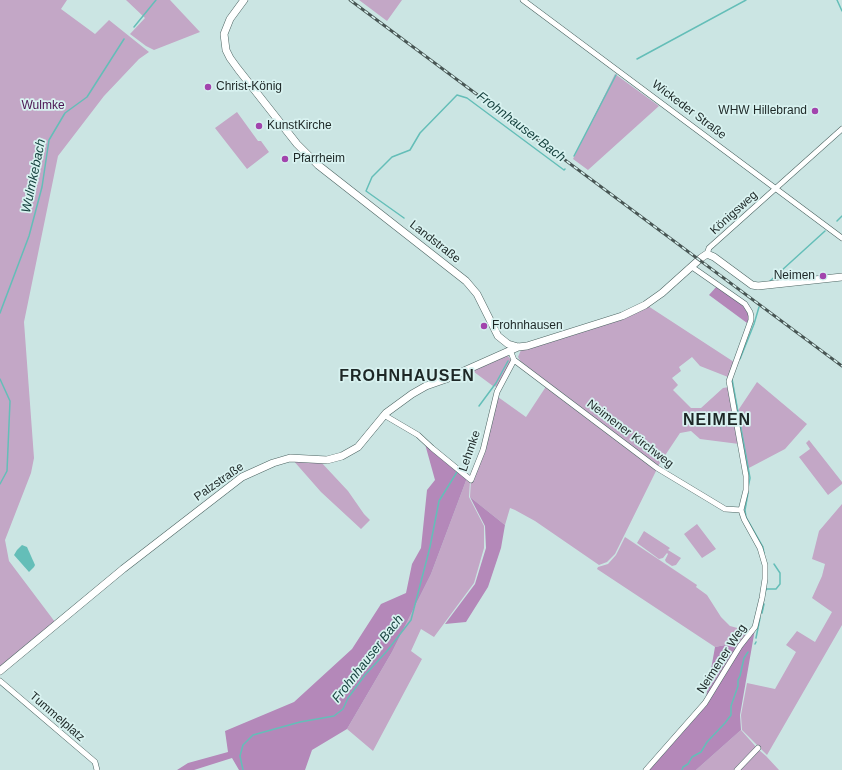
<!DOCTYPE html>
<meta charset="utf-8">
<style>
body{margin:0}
canvas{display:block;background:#cbe5e3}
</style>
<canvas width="842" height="770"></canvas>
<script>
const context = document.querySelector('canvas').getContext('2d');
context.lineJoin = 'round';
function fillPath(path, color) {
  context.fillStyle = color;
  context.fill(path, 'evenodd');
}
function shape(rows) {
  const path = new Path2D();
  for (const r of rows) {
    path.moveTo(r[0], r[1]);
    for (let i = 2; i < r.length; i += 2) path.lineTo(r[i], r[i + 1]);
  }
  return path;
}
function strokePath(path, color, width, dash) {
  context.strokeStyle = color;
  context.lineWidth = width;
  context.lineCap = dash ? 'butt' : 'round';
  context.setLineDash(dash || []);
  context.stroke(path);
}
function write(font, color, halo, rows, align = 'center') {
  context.font = font + ' Arial,sans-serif';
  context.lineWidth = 3.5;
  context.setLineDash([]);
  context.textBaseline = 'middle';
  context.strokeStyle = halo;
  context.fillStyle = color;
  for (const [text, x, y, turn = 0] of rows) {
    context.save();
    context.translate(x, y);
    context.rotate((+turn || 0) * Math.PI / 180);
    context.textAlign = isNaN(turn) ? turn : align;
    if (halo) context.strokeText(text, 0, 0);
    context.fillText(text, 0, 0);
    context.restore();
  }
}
fillPath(shape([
 [0,0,67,0,61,9,95,34,109,20,149,52,139,59,104,96,58,156,24,322,34,458,31,473,5,540,9,561,55,622,0,667],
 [126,0,170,0,200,32,154,50,146,46,130,34,145,18],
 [359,0,402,0,387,21],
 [615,74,659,106,588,170,573,159],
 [237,112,258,141,261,141,269,152,247,169,215,128],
 [648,306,734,362,728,377,700,366,692,357,679,367,681,371,672,378,678,385,673,390,691,408,701,408,723,388,729,387,739,444,700,439,691,431,680,433,658,466,521,362,518,357,521,350],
 [503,355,508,356,511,360,499,387,493,386,470,369],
 [757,382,807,424,785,449,747,469,737,412],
 [547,385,657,469,615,554,607,562,599,565,535,521,515,510,510,508,505,525,470,497,471,480,498,397,526,417],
 [809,440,842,482,842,484,828,495,799,457,810,449,806,443],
 [292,459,320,461,348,491,364,514,370,520,361,529,321,492],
 [467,478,470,480,469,497,484,526,484,548,474,583,434,637,421,629,411,651,422,659,373,751,347,729,392,652,431,574],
 [842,504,842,625,767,755,742,730,741,715,747,683,775,689,796,652,786,645,797,631,815,642,832,612,812,598,822,576,825,564,812,559,819,531],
 [697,524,716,549,702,558,684,534],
 [644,531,670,548,668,550,681,558,676,565,672,566,666,562,665,560,668,554,667,553,663,558,659,559,637,543],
 [625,537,697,585,696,587,707,595,721,617,730,626,741,629,752,629,739,645,735,643,715,647,597,569,598,567,608,564,616,555],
 [741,730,757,748,736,770,696,770],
 [759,750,766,756,779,770,739,770]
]), '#c3a7c6');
fillPath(shape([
 [717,286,747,308,750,316,747,323,709,295],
 [425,444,467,478,431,574,392,652,347,729,312,750,305,770,239,770,232,758,194,770,177,770,188,763,228,752,225,731,294,702,352,649,381,604,406,593,412,564,421,548,427,490,435,480],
 [470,497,505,525,501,548,488,587,466,622,445,624,475,584,486,548,485,526],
 [755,629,740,715,741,730,696,770,647,770,706,704,741,646],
 [735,643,739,645,705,703,715,647]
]), '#b488b9');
fillPath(shape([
 [22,545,27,547,35,565,34,567,29,572,14,555,17,550]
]), '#64beb8');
strokePath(shape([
 [837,0,842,11],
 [134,27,156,0],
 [637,59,746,0],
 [574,156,616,75],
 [404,218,366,191,372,177,392,157,410,150,420,133,457,95,467,98,564,170,565,169],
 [837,221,842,216],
 [770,281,825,231],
 [0,313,29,236,42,187,49,140,65,113,87,97,124,39],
 [740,359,754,324,759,307],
 [0,379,10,401,7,471,0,484],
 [732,379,750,478,748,488],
 [479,406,496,383,508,361],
 [748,493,745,510,746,517,763,547,764,553],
 [765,593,766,589,776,589,780,584,780,573,774,564],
 [762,613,764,604],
 [756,638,760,618],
 [755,644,756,642],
 [243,770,240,756,243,745,253,735,300,722,334,716,343,709,348,698,365,675,387,651,411,620,430,547,439,501,457,472],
 [682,770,683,767,688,764,692,757,701,752,707,742,725,723,731,715,731,706,738,686,738,680,740,676,744,658,748,652]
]), '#64beb8', 1.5);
const street = shape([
 [523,0,842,238],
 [707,254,709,248,842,129],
 [510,350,514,360,657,468,725,509,741,510],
 [384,415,418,435,432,448,471,480,483,450,497,392,514,360],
 [0,681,95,762,97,770],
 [646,770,705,703,740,646,755,627,762,598,765,579,765,565,760,548,744,519,741,510,746,490,746,476,729,381,751,320,751,316,750,312,745,304,692,267],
 [737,770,758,748]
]);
const secondary = shape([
 [244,0,230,19,224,34,226,50,230,58,238,69,297,144,318,165,466,281,477,294,498,336,508,344,518,347,527,346,622,316,645,305,662,293,701,258,707,254,714,257,752,285,758,286,842,277],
 [0,671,123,569,242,477,273,463,290,458,327,460,342,456,358,447,386,413,412,394,426,386,446,379,518,347]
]);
strokePath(street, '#4d6563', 6);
strokePath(secondary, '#4d6563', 8);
strokePath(street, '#fff', 5);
strokePath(secondary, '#fff', 7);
const rail = shape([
 [350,0,842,366]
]);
strokePath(rail, '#485654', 3);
strokePath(rail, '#d8f2f0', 1.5, [4.5]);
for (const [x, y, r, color] of [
 [208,87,4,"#a244ad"],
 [815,111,4,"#a244ad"],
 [259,126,4,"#a244ad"],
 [285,159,4,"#a244ad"],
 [823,276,4,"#a244ad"],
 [484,326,4,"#a244ad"]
]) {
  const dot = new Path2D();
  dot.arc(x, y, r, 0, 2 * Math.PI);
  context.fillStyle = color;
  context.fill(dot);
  strokePath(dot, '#d8f2f0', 1.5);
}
write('12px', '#1d2726', '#d8f2f0', [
 ["Christ-König",216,87],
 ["WHW Hillebrand",807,111,"right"],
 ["KunstKirche",267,126],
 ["Pfarrheim",293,159],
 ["Neimen",815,276,"right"],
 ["Frohnhausen",492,326]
], 'left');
write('12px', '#4b1452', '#d8f2f0', [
 ["Wulmke",43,106]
]);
write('12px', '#1d2726', '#d8f2f0', [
 ["Wickeder Straße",689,110,37],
 ["Königsweg",734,213,-42],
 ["Landstraße",435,242,38],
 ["Neimener Kirchweg",630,434,37],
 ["Lehmke",470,451,-71],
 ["Palzstraße",219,482,-35],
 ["Neimener Weg",722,659,-57],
 ["Tummelplatz",57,717,41]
]);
write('italic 13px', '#17423f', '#d8f2f0', [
 ["Frohnhauser Bach",521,127,37],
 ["Wulmkebach",34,176,-78],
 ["Frohnhauser Bach",368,659,-52]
]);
context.letterSpacing = '1px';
write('bold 16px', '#1d2726', '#d8f2f0', [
 ["FROHNHAUSEN",407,377],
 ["NEIMEN",717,421]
]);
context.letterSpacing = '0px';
</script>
